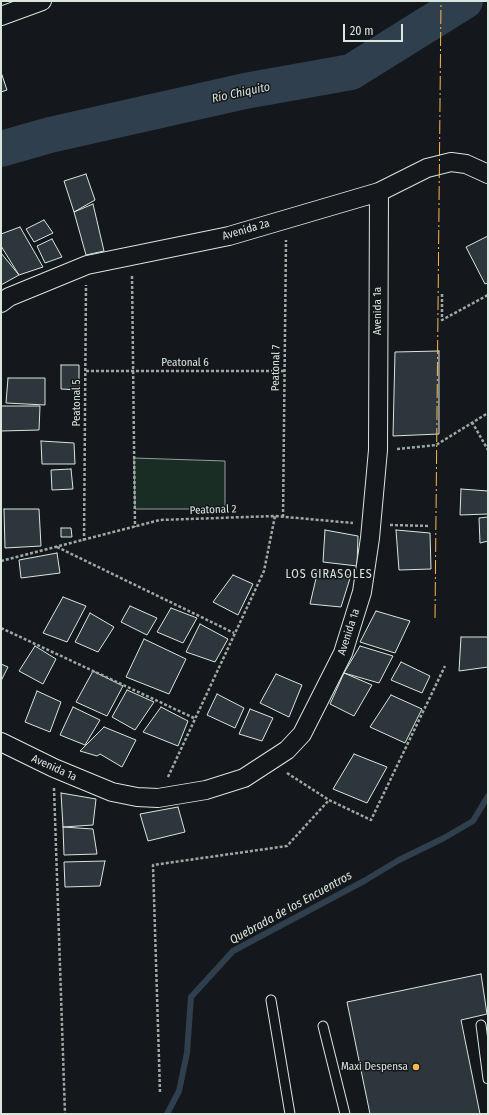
<!DOCTYPE html>
<meta charset="utf-8">
<style>
body{margin:0}
#map{position:relative;width:489px;height:1115px;overflow:hidden;background:#14181c;font-family:"Fira Sans Condensed",sans-serif}
canvas{display:block}
.frame{position:absolute;inset:0;border:2px solid #d8e6dc;pointer-events:none}
.scale{position:absolute;left:343px;top:24px;width:60px;height:18px;box-sizing:border-box;border:2px solid #d8e6dc;border-top:0;padding-left:5px;font-size:12px;line-height:14px;white-space:nowrap;color:#d8e6dc;-webkit-text-stroke:3px #14181c;paint-order:stroke}
</style>
<div id="map">
<canvas width="489" height="1115"></canvas>
<div class="frame"></div>
<div class="scale">20 m</div>
</div>
<script>
const context = document.querySelector('canvas').getContext('2d');
context.lineJoin = 'round';
function fillPath(path, color) {
  context.fillStyle = color;
  context.fill(path, 'evenodd');
}
function shape(rows) {
  const path = new Path2D();
  for (const r of rows) {
    path.moveTo(r[0], r[1]);
    for (let i = 2; i < r.length; i += 2) path.lineTo(r[i], r[i + 1]);
  }
  return path;
}
function strokePath(path, color, width, dash) {
  context.strokeStyle = color;
  context.lineWidth = width;
  context.lineCap = dash ? 'butt' : 'round';
  context.setLineDash(dash || []);
  context.stroke(path);
}
function write(font, color, halo, rows, align = 'center') {
  context.font = font + ' "Fira Sans Condensed",sans-serif';
  context.lineWidth = 3;
  context.setLineDash([]);
  context.textBaseline = 'middle';
  context.strokeStyle = halo;
  context.fillStyle = color;
  for (const [text, x, y, turn = 0] of rows) {
    context.save();
    context.translate(x, y);
    context.rotate((+turn || 0) * Math.PI / 180);
    context.textAlign = isNaN(turn) ? turn : align;
    if (halo) context.strokeText(text, 0, 0);
    context.fillText(text, 0, 0);
    context.restore();
  }
}
const green = shape([
 [134,458,225,461,225,509,135,509,134,458]
]);
fillPath(green, '#1a2d24');
strokePath(green, '#939e99', 1);
strokePath(shape([
 [167,1114,179,1091,187,1053,191,997,233,951,364,881,399,860,444,838,473,821,488,796]
]), '#2f3f4d', 6);
strokePath(shape([
 [1,149,50,135,245,91,351,72,465,1]
]), '#2f3f4d', 36);
const building = shape([
 [1,72,7,90,1,92,1,72],
 [86,174,95,200,74,212,64,181,86,174],
 [93,204,104,251,86,255,74,212,93,204],
 [44,220,53,233,34,242,26,229,44,220],
 [20,227,43,267,19,275,1,246,1,234,20,227],
 [488,236,488,283,485,284,466,247,488,236],
 [52,239,62,257,45,263,37,246,52,239],
 [1,253,19,275,1,285,1,253],
 [439,351,439,434,393,436,395,352,439,351],
 [61,365,79,365,79,390,61,389,61,365],
 [8,378,45,378,45,405,6,403,8,378],
 [1,406,40,406,39,430,1,431,1,406],
 [41,441,74,443,75,464,42,464,41,441],
 [71,469,73,489,52,490,51,470,71,469],
 [461,489,488,491,488,514,460,515,461,489],
 [4,509,39,509,41,546,5,548,4,509],
 [488,517,488,541,480,543,479,518,488,517],
 [61,528,71,528,72,537,61,537,61,528],
 [325,530,358,536,357,566,323,562,325,530],
 [396,530,430,533,431,569,399,570,396,530],
 [57,553,60,573,21,578,19,560,57,553],
 [318,570,351,575,341,607,310,604,318,570],
 [233,575,253,584,238,615,213,602,233,575],
 [63,597,86,606,67,642,43,633,63,597],
 [130,606,157,618,147,635,121,622,130,606],
 [171,608,197,618,183,643,157,632,171,608],
 [376,611,410,621,395,653,360,642,376,611],
 [90,613,114,627,98,652,75,642,90,613],
 [200,624,228,639,215,662,186,652,200,624],
 [461,637,488,637,488,667,459,671,461,637],
 [144,639,186,659,169,694,126,677,144,639],
 [35,646,56,659,43,684,19,671,35,646],
 [360,646,393,656,379,683,344,673,360,646],
 [401,662,430,676,422,693,391,680,401,662],
 [1,664,8,667,1,681,1,664],
 [93,671,123,686,107,716,76,702,93,671],
 [344,673,372,685,354,716,330,704,344,673],
 [276,674,302,685,289,717,260,703,276,674],
 [127,690,154,702,135,730,112,717,127,690],
 [37,691,61,702,50,732,25,722,37,691],
 [217,694,244,708,235,728,207,715,217,694],
 [391,695,422,709,405,743,370,727,391,695],
 [73,707,100,720,85,745,60,735,73,707],
 [161,707,188,721,178,746,143,732,161,707],
 [250,709,273,718,262,741,239,734,250,709],
 [104,727,136,740,122,767,100,754,97,756,80,751,104,727],
 [354,754,387,767,367,803,333,789,354,754],
 [61,793,96,799,93,825,63,827,61,793],
 [178,807,185,832,148,841,140,814,178,807],
 [63,827,93,829,97,854,64,855,63,827],
 [105,861,100,886,65,887,64,862,105,861],
 [481,974,487,1014,461,1020,480,1114,370,1114,347,1002,481,974]
]);
fillPath(building, '#2c363c');
strokePath(building, '#d8e6dc', 1);
const lane = shape([
 [271,1000,290,1114],
 [481,1025,488,1079],
 [323,1026,345,1114]
]);
const street = shape([
 [1,16,42,1],
 [1,303,9,297,87,265,229,236,379,192,427,168,451,162,466,164,488,174],
 [1,742,54,768,112,792,137,797,158,798,206,790,244,778,287,750,302,734,343,653,362,592,370,538,378,450,379,192]
]);
strokePath(lane, '#d8e6dc', 11);
strokePath(street, '#d8e6dc', 20);
strokePath(shape([
 [132,276,135,527],
 [442,294,442,320,488,295],
 [86,371,284,371],
 [472,422,488,450],
 [397,449,436,445,488,413],
 [283,517,286,240],
 [390,525,430,526],
 [84,541,86,285],
 [57,547,234,633],
 [1,561,160,520,275,516,353,523],
 [1,628,194,718],
 [287,773,329,800,371,820,445,666],
 [168,777,264,571,275,516],
 [54,788,65,1114],
 [160,1092,153,865,287,846,329,800]
]), '#9da8a2', 2.5, [3, 2]);
strokePath(lane, '#14181c', 9);
strokePath(street, '#14181c', 18);
strokePath(shape([
 [435,618,441,1]
]), '#ffb74d', 1, [14, 3, 2, 3]);
for (const [x, y, r, color] of [
 [416,1067,4,"#ffb74d"]
]) {
  const dot = new Path2D();
  dot.arc(x, y, r, 0, 2 * Math.PI);
  context.fillStyle = color;
  context.fill(dot);
  strokePath(dot, '#14181c', 1.5);
}
write('11px', '#d8e6dc', '#14181c', [
 ["Avenida 2a",246,230,-16],
 ["Avenida 1a",378,311,-90],
 ["Peatonal 6",185,363],
 ["Peatonal 7",276,368,-89],
 ["Peatonal 5",77,403,-90],
 ["Peatonal 2",213,510,-2],
 ["Avenida 1a",349,632,-72],
 ["Avenida 1a",54,768,24]
]);
write('11px', '#d8e6dc', '#14181c', [
 ["Maxi Despensa",408,1067]
], 'right');
write('italic 12px', '#d8e6dc', '#14181c', [
 ["Río Chiquito",241,93,-12],
 ["Quebrada de los Encuentros",291,908,-29]
]);
context.letterSpacing = '1px';
write('12px', '#d8e6dc', '#14181c', [
 ["LOS GIRASOLES",329,575]
]);
context.letterSpacing = '0px';
</script>
